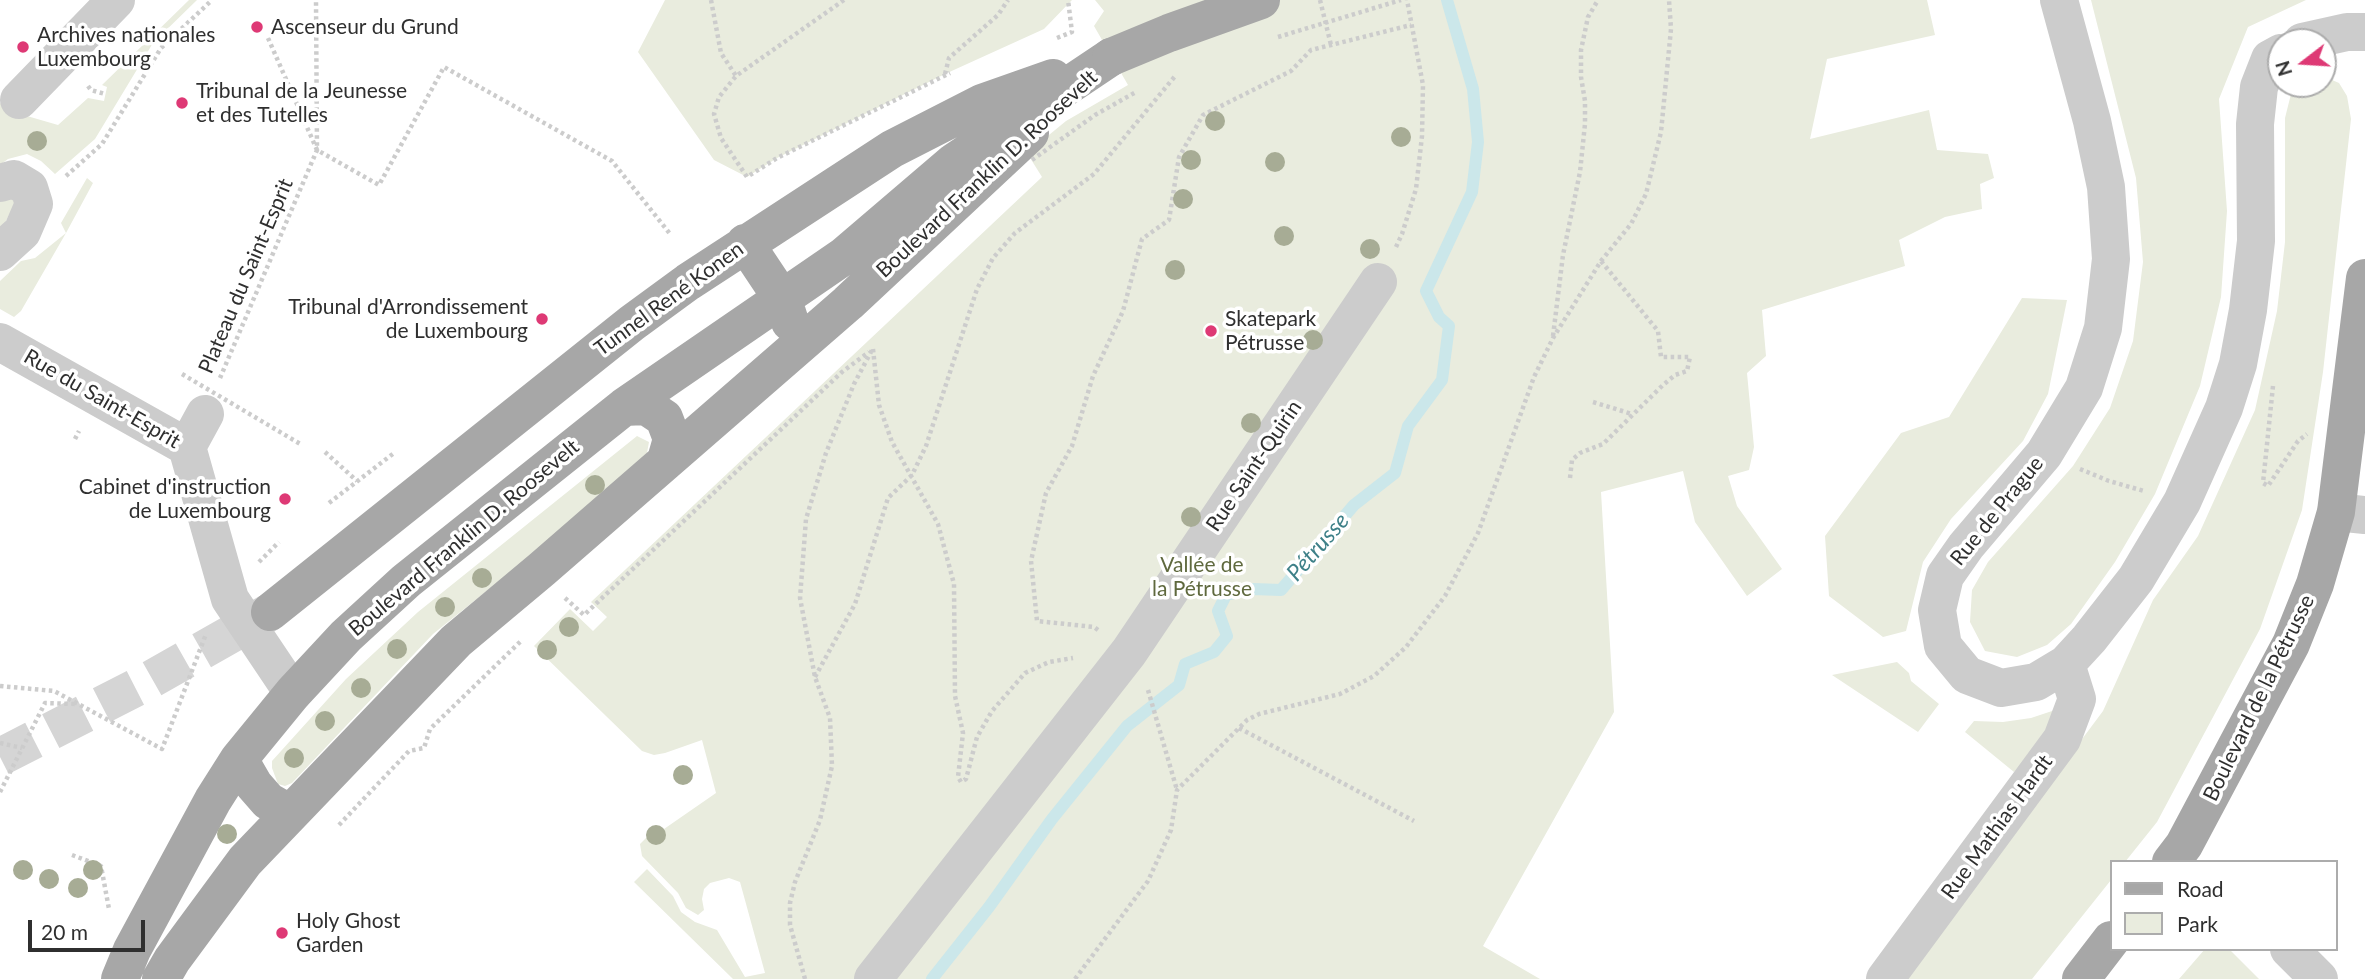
<!DOCTYPE html>
<meta charset="utf-8">
<style>
body{margin:0}
#map{position:relative;width:2365px;height:979px;overflow:hidden;background:#fff;font-family:Lato,sans-serif}
canvas{display:block}
.legend{position:absolute;left:2110px;top:860px;width:228px;height:91px;box-sizing:border-box;background:#fff;border:2px solid #acacac;margin:0;padding:9px 12px;list-style:none;font-size:21px;color:#2f2f2f}
.legend li{display:flex;align-items:center;gap:14px;height:35px}
.legend b{width:35px;border:2px solid #acacac}
.north{position:absolute;left:2267px;top:28px;width:70px;height:70px;box-sizing:border-box;background:#fff;border:2px solid #acacac;border-radius:50%;rotate:253deg;font-size:19px;font-weight:700;line-height:28px;text-align:center;color:#2f2f2f}
.north::after{content:'';display:block;margin:auto;width:24px;height:32px;background:#de3975;clip-path:polygon(50% 0,100% 100%,50% 72%,0 100%)}
.scale{position:absolute;left:28px;top:920px;width:117px;height:32px;box-sizing:border-box;border:4px solid #2f2f2f;border-top:0;padding-left:9px;font-size:21px;line-height:24px;white-space:nowrap;color:#2f2f2f;-webkit-text-stroke:5px #fff;paint-order:stroke}
</style>
<div id="map">
<canvas width="2365" height="979"></canvas>
<ul class="legend">
<li><b style="height:9px;background:#a7a7a7"></b>Road</li>
<li><b style="height:19px;background:#e9ecde"></b>Park</li>
</ul>
<div class="north">N</div>
<div class="scale">20 m</div>
</div>
<script>
const context = document.querySelector('canvas').getContext('2d');
context.lineJoin = 'round';
function fillPath(path, color) {
  context.fillStyle = color;
  context.fill(path, 'evenodd');
}
function shape(rows) {
  const path = new Path2D();
  for (const r of rows) {
    path.moveTo(r[0], r[1]);
    for (let i = 2; i < r.length; i += 2) path.lineTo(r[i], r[i + 1]);
  }
  return path;
}
function strokePath(path, color, width, dash) {
  context.strokeStyle = color;
  context.lineWidth = width;
  context.lineCap = dash ? 'butt' : 'round';
  context.setLineDash(dash || []);
  context.stroke(path);
}
function write(font, color, halo, rows, align = 'center') {
  context.font = font + ' Lato,sans-serif';
  context.lineWidth = 7;
  context.setLineDash([]);
  context.textBaseline = 'middle';
  context.strokeStyle = halo;
  context.fillStyle = color;
  for (const [text, x, y, turn = 0] of rows) {
    context.save();
    context.translate(x, y);
    context.rotate((+turn || 0) * Math.PI / 180);
    context.textAlign = isNaN(turn) ? turn : align;
    if (halo) context.strokeText(text, 0, 0);
    context.fillText(text, 0, 0);
    context.restore();
  }
}
fillPath(shape([
 [189,0,197,0,153,43,95,139,55,174,41,161,27,154,8,159,0,165,0,104,8,96,27,116,58,125,88,98,104,101,107,87,102,85],
 [665,0,1072,0,1044,29,945,74,777,158,747,177,714,160,638,52],
 [1095,0,1927,0,1935,35,1827,59,1810,139,1929,110,1937,150,1988,154,1994,178,1980,184,1982,209,1945,217,1899,240,1905,266,1762,310,1766,356,1747,373,1754,447,1749,470,1728,476,1737,506,1782,569,1747,596,1695,522,1683,471,1601,492,1614,712,1483,946,1540,979,733,979,634,882,647,869,673,896,681,912,695,922,717,930,745,977,765,973,740,882,729,878,710,883,704,889,702,899,704,910,698,915,686,908,678,893,642,856,640,844,647,837,649,828,656,826,664,829,716,793,702,740,665,753,654,755,642,751,534,646,570,609,593,631,607,617,591,602,1042,177,1027,153,1066,121,1128,85,1094,26,1104,11],
 [2091,0,2306,0,2248,27,2219,99,2227,211,2221,297,2200,386,2155,494,2115,562,2071,624,2047,645,2017,657,1985,651,1970,622,1972,590,1988,562,2073,466,2110,408,2133,341,2143,262,2136,178],
 [2323,76,2339,83,2347,96,2351,119,2323,372,2302,510,2260,629,2157,822,2125,862,2111,862,2111,880,2032,979,1903,979,2103,711,2153,600,2198,536,2255,410,2277,311,2285,242,2285,118,2291,94,2298,84,2323,84],
 [87,178,93,183,66,233,21,311,14,317,0,309,0,281,21,261,35,258,66,233,61,223],
 [0,193,19,195,0,233],
 [2022,298,2067,300,2048,394,2023,441,1951,519,1923,562,1906,631,1883,637,1829,596,1825,536,1901,433,1949,417],
 [637,436,649,442,647,453,543,546,433,634,292,783,285,786,278,784,272,768,272,761,346,679,418,612],
 [1897,662,1909,673,1911,681,1939,704,1918,732,1832,675],
 [2058,709,2051,731,2014,772,1965,732,1974,721,2003,722,2031,718],
 [2205,949,2229,949,2259,979,2179,979]
]), '#e9ecde');
strokePath(shape([
 [932,979,989,907,1052,819,1127,726,1179,685,1185,664,1214,652,1227,636,1218,611,1226,595,1253,589,1281,590,1354,505,1395,473,1408,426,1442,380,1449,326,1439,317,1426,291,1472,192,1478,142,1473,89,1447,0]
]), '#cbe7ea', 12);
strokePath(shape([
 [0,757,141,685,270,612]
]), '#d5d5d5', 38, [38, 19]);
strokePath(shape([
 [711,0,721,53,736,76],
 [844,0,736,76,719,97,714,114,721,138,747,177,777,158,950,73],
 [1320,0,1331,45],
 [268,38,317,150,379,185,444,67,612,161,671,235],
 [1057,38,1072,32,1068,0],
 [945,74,949,58,998,15,1008,0],
 [88,86,91,90,105,94],
 [66,176,102,144,161,48,212,0],
 [1396,247,1402,234,1416,189,1422,136,1423,85,1407,0],
 [1553,336,1563,255,1580,172,1585,124,1585,101,1581,77,1581,50,1588,17,1598,0],
 [873,349,879,405,892,442,938,524,954,584,955,696,963,733,958,777,961,782,966,779,977,737,992,711,1025,673,1049,662,1073,658],
 [220,378,317,150,316,0],
 [2273,386,2263,483,2268,486,2298,441,2307,434],
 [1593,402,1632,414],
 [75,439,79,431],
 [325,452,357,481],
 [2080,469,2109,481,2144,491],
 [1570,478,1572,460,1580,453,1603,444,1663,385,1675,375,1687,371,1690,357,1661,357,1658,331,1601,261],
 [329,503,394,453],
 [259,562,279,542],
 [565,598,584,615,842,372,869,352],
 [1098,630,1094,627,1037,621,1031,561,1046,493,1072,446,1093,376,1123,311,1142,239,1169,220,1179,157,1203,115,1291,71,1311,50,1411,25],
 [815,677,855,604,888,498,912,475,926,446,977,289,993,258,1015,233,1094,174,1176,75],
 [0,686,54,691,162,749,206,634],
 [1148,690,1177,790],
 [1239,728,1414,821],
 [0,743,22,748],
 [0,792,45,703,75,704],
 [339,825,409,751,424,748,430,729,522,640],
 [72,855,101,866,109,909],
 [805,979,790,925,790,903,795,882,820,820,832,766,830,718,815,677,800,598,806,519,826,453,854,384,872,350],
 [1075,979,1148,881,1171,830,1177,790,1247,720,1259,714,1340,694,1374,676,1406,647,1445,596,1478,533,1534,377,1553,338,1601,261,1631,224,1646,194,1661,132,1671,29,1669,0]
]), '#ccc', 4.5, [3.5, 3.5]);
strokePath(shape([
 [2059,0,2092,121,2106,187,2111,259,2103,328,2084,388,2044,454,1966,546,1945,576,1937,610,1943,646,1967,675,2001,688,2036,682,2066,664,2089,639,2136,579,2182,502,2224,408,2238,364,2248,310,2256,241,2255,124,2259,87,2270,59,2281,53],
 [2302,42,2347,32,2365,32],
 [19,100,116,0],
 [0,183,14,179,29,188,34,204,22,232,0,252],
 [0,342,187,447,230,599,293,693],
 [187,447,205,414],
 [2336,512,2365,515],
 [2289,949,2319,979],
 [873,979,1129,652,1378,282],
 [1885,979,2062,739,2077,699,2066,664]
]), '#ccc', 38);
strokePath(shape([
 [745,243,783,300,790,322],
 [624,407,646,406,664,418,672,439,666,460],
 [270,612,632,323,688,282,892,149,982,103,1053,78],
 [239,759,254,785,268,801,289,813],
 [2171,862,2184,845,2291,644,2315,584,2336,512,2365,278],
 [120,979,132,950,213,800,239,759,293,693,346,636,406,581,624,407,844,256,954,162,1111,57],
 [161,979,172,960,245,861,456,641,542,569,848,303,1030,133],
 [2081,979,2111,940]
]), '#a7a7a7', 38);
strokePath(shape([
 [1278,37,1401,0],
 [1032,160,1095,115,1136,92],
 [182,374,302,445]
]), '#ccc', 4.5, [3.5, 3.5]);
strokePath(shape([
 [1111,57,1169,33,1261,0]
]), '#a7a7a7', 38);
context.fillStyle = '#a7ac95';
for (const [x, y] of [
 [1215,121],
 [1401,137],
 [37,141],
 [1191,160],
 [1275,162],
 [1183,199],
 [1284,236],
 [1370,249],
 [1175,270],
 [1313,340],
 [1251,423],
 [595,485],
 [1191,517],
 [482,578],
 [445,607],
 [569,627],
 [397,649],
 [547,650],
 [361,688],
 [325,721],
 [294,758],
 [683,775],
 [227,834],
 [656,835],
 [23,870],
 [93,870],
 [49,879],
 [78,888]
]) {
  context.beginPath();
  context.arc(x, y, 10, 0, 2 * Math.PI);
  context.fill();
}
for (const [x, y, r, color] of [
 [257,27,7,"#de3975"],
 [23,47,7,"#de3975"],
 [182,103,7,"#de3975"],
 [542,319,7,"#de3975"],
 [1211,331,7,"#de3975"],
 [285,499,7,"#de3975"],
 [282,933,7,"#de3975"]
]) {
  const dot = new Path2D();
  dot.arc(x, y, r, 0, 2 * Math.PI);
  context.fillStyle = color;
  context.fill(dot);
  strokePath(dot, '#fff', 2.5);
}
write('21px', '#2f2f2f', '#fff', [
 ["Ascenseur du Grund",271,27],
 ["Archives nationales",37,35],
 ["Luxembourg",37,59],
 ["Tribunal de la Jeunesse",196,91],
 ["et des Tutelles",196,115],
 ["Tribunal d'Arrondissement",528,307,"right"],
 ["de Luxembourg",528,331,"right"],
 ["Skatepark",1225,319],
 ["Pétrusse",1225,343],
 ["Cabinet d'instruction",271,487,"right"],
 ["de Luxembourg",271,511,"right"],
 ["Holy Ghost",296,921],
 ["Garden",296,945]
], 'left');
write('21px', '#2f2f2f', '#fff', [
 ["Boulevard Franklin D. Roosevelt",987,174,-43],
 ["Plateau du Saint-Esprit",246,276,-67],
 ["Tunnel René Konen",669,299,-36],
 ["Rue du Saint-Esprit",102,399,30],
 ["Rue Saint-Quirin",1254,466,-56],
 ["Rue de Prague",1997,511,-51],
 ["Boulevard Franklin D. Roosevelt",464,538,-40],
 ["Boulevard de la Pétrusse",2259,698,-64],
 ["Rue Mathias Hardt",1997,827,-54]
]);
write('21px', '#5f693e', '#fff', [
 ["Vallée de",1202,565],
 ["la Pétrusse",1202,589]
]);
write('italic 23px', '#3e8088', '#fff', [
 ["Pétrusse",1318,547,-49]
]);
</script>
